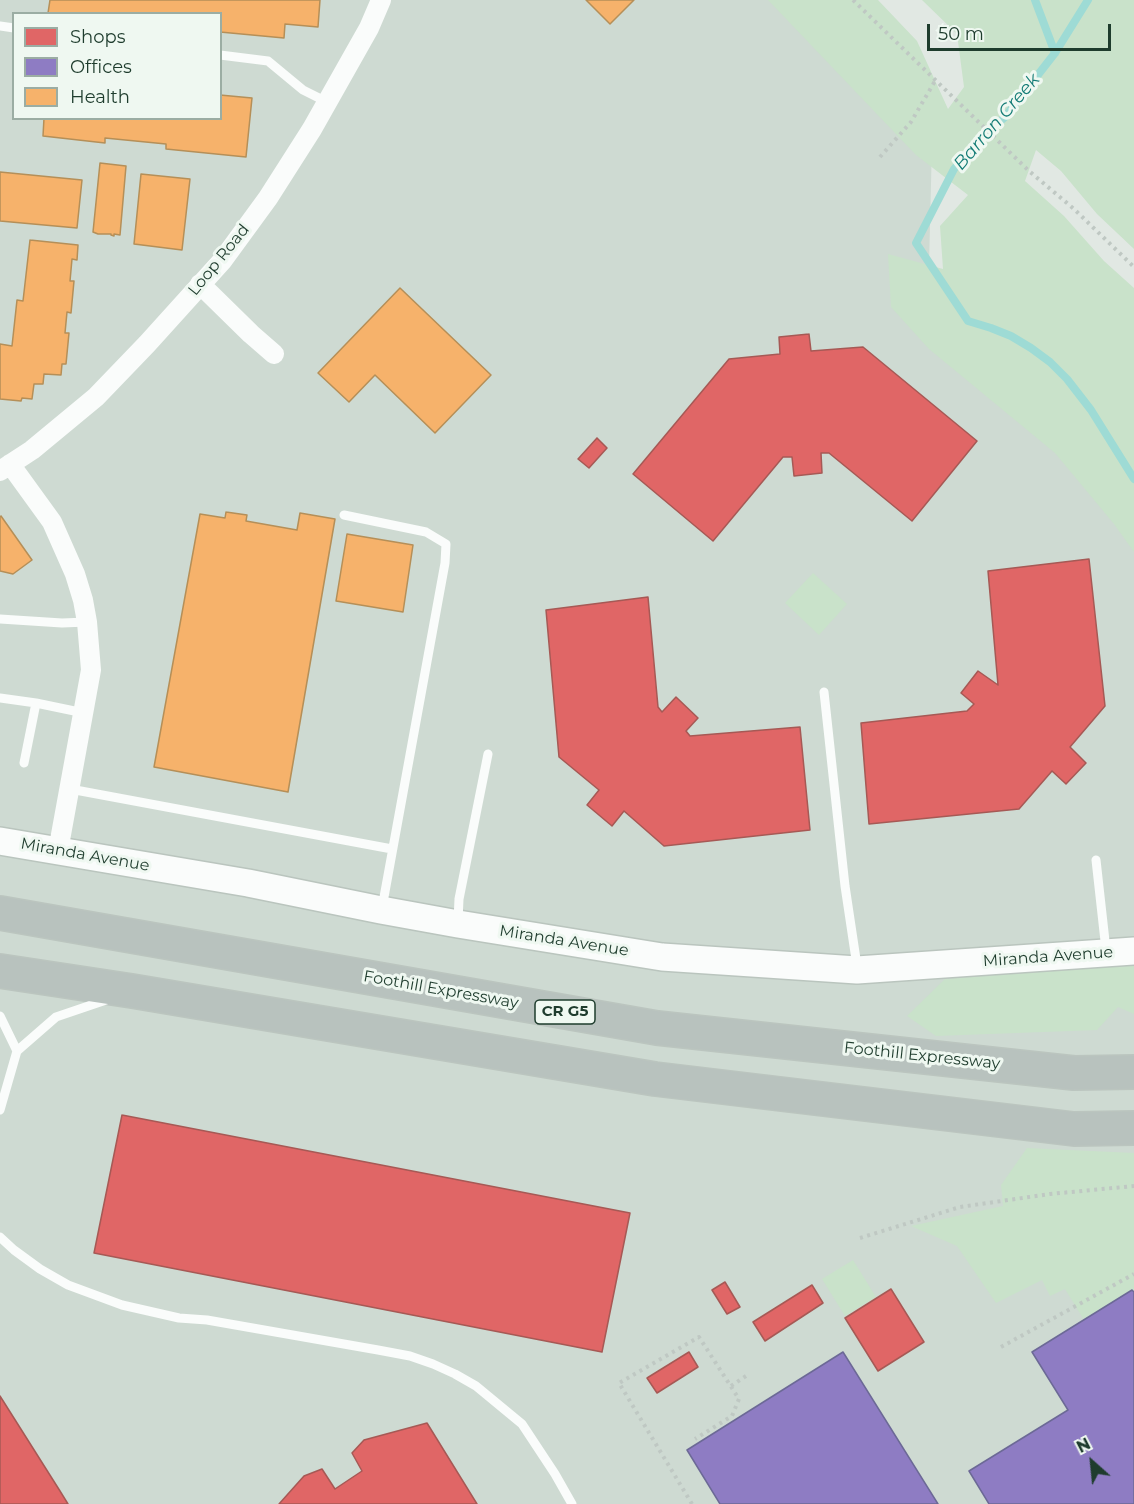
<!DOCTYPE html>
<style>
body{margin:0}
#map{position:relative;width:1134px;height:1504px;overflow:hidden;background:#e1e8e3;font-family:Montserrat,sans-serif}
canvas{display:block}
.legend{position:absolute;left:12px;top:12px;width:210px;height:108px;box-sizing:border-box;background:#eff8f1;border:2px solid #9bada3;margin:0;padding:8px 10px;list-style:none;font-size:18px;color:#1e3c2d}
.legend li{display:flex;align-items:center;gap:12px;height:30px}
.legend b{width:30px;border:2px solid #9bada3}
.north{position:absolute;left:1062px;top:1432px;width:60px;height:60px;-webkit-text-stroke:4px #eff8f1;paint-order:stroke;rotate:333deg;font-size:16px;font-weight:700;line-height:24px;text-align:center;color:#1e3c2d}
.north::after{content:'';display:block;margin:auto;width:21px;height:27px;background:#1e3c2d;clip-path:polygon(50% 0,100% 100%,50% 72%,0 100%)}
.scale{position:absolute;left:927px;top:24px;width:184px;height:27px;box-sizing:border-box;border:3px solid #1e3c2d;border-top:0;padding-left:8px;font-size:18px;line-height:21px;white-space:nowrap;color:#1e3c2d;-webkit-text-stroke:4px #eff8f1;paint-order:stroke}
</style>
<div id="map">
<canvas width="1134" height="1504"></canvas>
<ul class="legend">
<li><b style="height:16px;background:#e06666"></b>Shops</li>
<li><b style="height:16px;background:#8e7cc3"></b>Offices</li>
<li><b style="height:16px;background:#f6b26b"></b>Health</li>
</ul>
<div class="north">N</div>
<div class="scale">50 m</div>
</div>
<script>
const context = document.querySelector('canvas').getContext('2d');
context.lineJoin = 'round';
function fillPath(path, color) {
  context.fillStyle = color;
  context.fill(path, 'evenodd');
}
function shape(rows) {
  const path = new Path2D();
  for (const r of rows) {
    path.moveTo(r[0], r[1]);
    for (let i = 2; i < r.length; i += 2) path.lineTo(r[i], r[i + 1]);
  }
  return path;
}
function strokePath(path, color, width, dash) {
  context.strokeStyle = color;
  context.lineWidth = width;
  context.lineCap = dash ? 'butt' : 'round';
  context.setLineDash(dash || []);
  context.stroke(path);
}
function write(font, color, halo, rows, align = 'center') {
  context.font = font + ' Montserrat,sans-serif';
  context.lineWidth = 6;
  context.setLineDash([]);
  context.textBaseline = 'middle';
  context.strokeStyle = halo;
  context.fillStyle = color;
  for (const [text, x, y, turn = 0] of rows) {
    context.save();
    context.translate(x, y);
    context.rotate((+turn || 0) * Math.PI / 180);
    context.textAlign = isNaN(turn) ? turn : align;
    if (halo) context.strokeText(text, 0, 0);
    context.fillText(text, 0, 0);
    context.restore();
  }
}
fillPath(shape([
 [0,0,796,0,932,143,928,307,1134,515,1134,1504,0,1504],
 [14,14,220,14,220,118,14,118]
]), '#cedad2');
fillPath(shape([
 [768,0,878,0,917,41,948,109,964,87,957,34,922,0,1134,0,1134,249,1097,214,1061,171,1036,150,1025,181,1064,216,1104,261,1134,288,1134,552,1114,524,1055,453,929,349,891,307,888,254,943,269,940,226,968,195,916,155],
 [813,573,847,604,819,635,785,603],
 [1134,963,1134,1014,1118,1007,1097,1030,936,1036,907,1016,945,979],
 [1027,1148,1134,1153,1134,1292,1132,1290,1084,1320,1065,1289,1050,1296,1042,1280,996,1303,957,1246,911,1226,1003,1206,1001,1185],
 [853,1260,876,1297,845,1316,822,1279]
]), '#c9e2ca');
const shops = shape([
 [809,334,811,351,863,347,977,441,912,521,829,453,821,453,822,473,794,476,792,457,783,457,713,541,633,474,729,359,780,354,779,337,809,334],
 [597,438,607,448,589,468,578,459,597,438],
 [1089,559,1105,706,1070,747,1086,763,1066,784,1052,771,1019,809,869,824,861,723,967,711,974,704,961,693,978,671,998,685,988,571,1089,559],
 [648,597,658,707,662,712,676,697,698,718,686,731,690,736,800,727,810,830,664,846,624,811,612,826,587,805,599,790,559,757,546,610,648,597],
 [122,1115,630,1213,602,1352,94,1253,122,1115],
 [725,1282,740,1307,727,1314,712,1290,725,1282],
 [812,1285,823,1303,765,1341,753,1322,812,1285],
 [891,1289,924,1342,878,1371,845,1318,891,1289],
 [689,1352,698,1367,657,1393,647,1378,689,1352],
 [0,1396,60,1491,68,1504,0,1504,0,1396],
 [427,1423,477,1504,279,1504,304,1476,322,1469,335,1489,362,1471,352,1453,364,1440,427,1423]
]);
fillPath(shops, '#e06666');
strokePath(shops, '#a65955', 1.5);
const offices = shape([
 [1132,1290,1134,1292,1134,1504,989,1504,969,1471,1068,1410,1032,1352,1132,1290],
 [843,1352,938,1504,720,1504,687,1450,843,1352]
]);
fillPath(offices, '#8e7cc3');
strokePath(offices, '#6c6996', 1.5);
const health = shape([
 [50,0,320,0,318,27,285,24,284,38,220,32,220,14,48,13,50,0],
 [586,0,634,0,610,24,586,0],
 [220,95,252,98,246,157,166,149,166,144,105,138,105,143,43,136,44,118,220,118,220,95],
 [100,163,126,166,120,235,114,234,114,236,111,235,111,234,98,234,93,232,100,163],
 [0,172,82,180,77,228,0,221,0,172],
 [141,174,190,179,182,250,134,244,141,174],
 [30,240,78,245,77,260,72,259,70,281,74,281,71,313,67,312,65,333,69,333,66,364,62,364,61,375,44,374,43,384,34,384,32,399,22,398,21,401,0,399,0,344,12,346,17,300,23,301,30,240],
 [400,288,491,375,435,433,375,375,349,402,318,373,400,288],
 [226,512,247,515,246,521,297,530,300,513,335,519,288,792,154,767,200,514,225,518,226,512],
 [1,516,32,560,13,574,0,571,0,517,1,516],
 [347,534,413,545,403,612,336,601,347,534]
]);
fillPath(health, '#f6b26b');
strokePath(health, '#b58f58', 1.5);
strokePath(shape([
 [1035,0,1055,53],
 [1088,0,1055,53,1005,117,980,139,954,169,916,243,968,321,991,328,1011,336,1031,348,1050,362,1067,379,1091,410,1134,479]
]), '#9edbd5', 8);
const secondary = shape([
 [0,841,248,883,381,910,458,924,662,957,857,970,1134,951]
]);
const highway = shape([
 [0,913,657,1028,1074,1073,1134,1072],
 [0,971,132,991,655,1079,1074,1129,1134,1128]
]);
strokePath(secondary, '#bac5be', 30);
strokePath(highway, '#bbc5bf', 36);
strokePath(shape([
 [853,0,1029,171,1074,209,1134,267],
 [880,157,911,122,935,81],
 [860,1238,960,1207,1050,1194,1134,1186],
 [1001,1347,1134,1274],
 [731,1386,749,1374],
 [692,1504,619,1383,699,1337,739,1399,732,1416,695,1439]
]), '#bfc8c3', 4, [3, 4.5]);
strokePath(shape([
 [0,26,14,28],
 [220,55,268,61,303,90,327,102],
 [344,515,426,532,446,544,445,563,382,908],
 [0,619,62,623,87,622],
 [824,692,845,886,857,966],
 [0,698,36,703],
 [24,763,36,703,84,713],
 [70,789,392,849],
 [1096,860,1106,950],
 [458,921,459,899,488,754],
 [0,1016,17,1051],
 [0,1110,17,1051,56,1017,109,999],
 [0,1237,14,1250,40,1269,68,1285,122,1305,179,1318,207,1320,378,1350,410,1356,433,1364,455,1374,476,1386,522,1424,555,1474,572,1504]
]), '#fafcfb', 9);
strokePath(shape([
 [200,284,251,334,274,354],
 [10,464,52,522,75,574,83,600,87,622,91,670,58,851],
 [0,471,32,450,96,397,147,344,222,261,268,198,312,129,369,28,381,0]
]), '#fafcfb', 20);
strokePath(secondary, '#fafcfb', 27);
strokePath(highway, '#b8c2be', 33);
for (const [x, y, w] of [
 [565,1012,60]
]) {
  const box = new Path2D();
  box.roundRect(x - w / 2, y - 12, w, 24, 4.5);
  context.fillStyle = '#eff8f1';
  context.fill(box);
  strokePath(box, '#1e3c2d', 1.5);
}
write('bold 15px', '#1e3c2d', null, [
 ["CR G5",565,1012]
]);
write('16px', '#1e3c2d', '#eff8f1', [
 ["Loop Road",219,260,-51],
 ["Miranda Avenue",85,855,10],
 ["Miranda Avenue",564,941,9],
 ["Miranda Avenue",1048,957,-4],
 ["Foothill Expressway",441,990,10],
 ["Foothill Expressway",922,1056,6]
]);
write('italic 18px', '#147c76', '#eff8f1', [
 ["Barron Creek",997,122,-49]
]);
</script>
